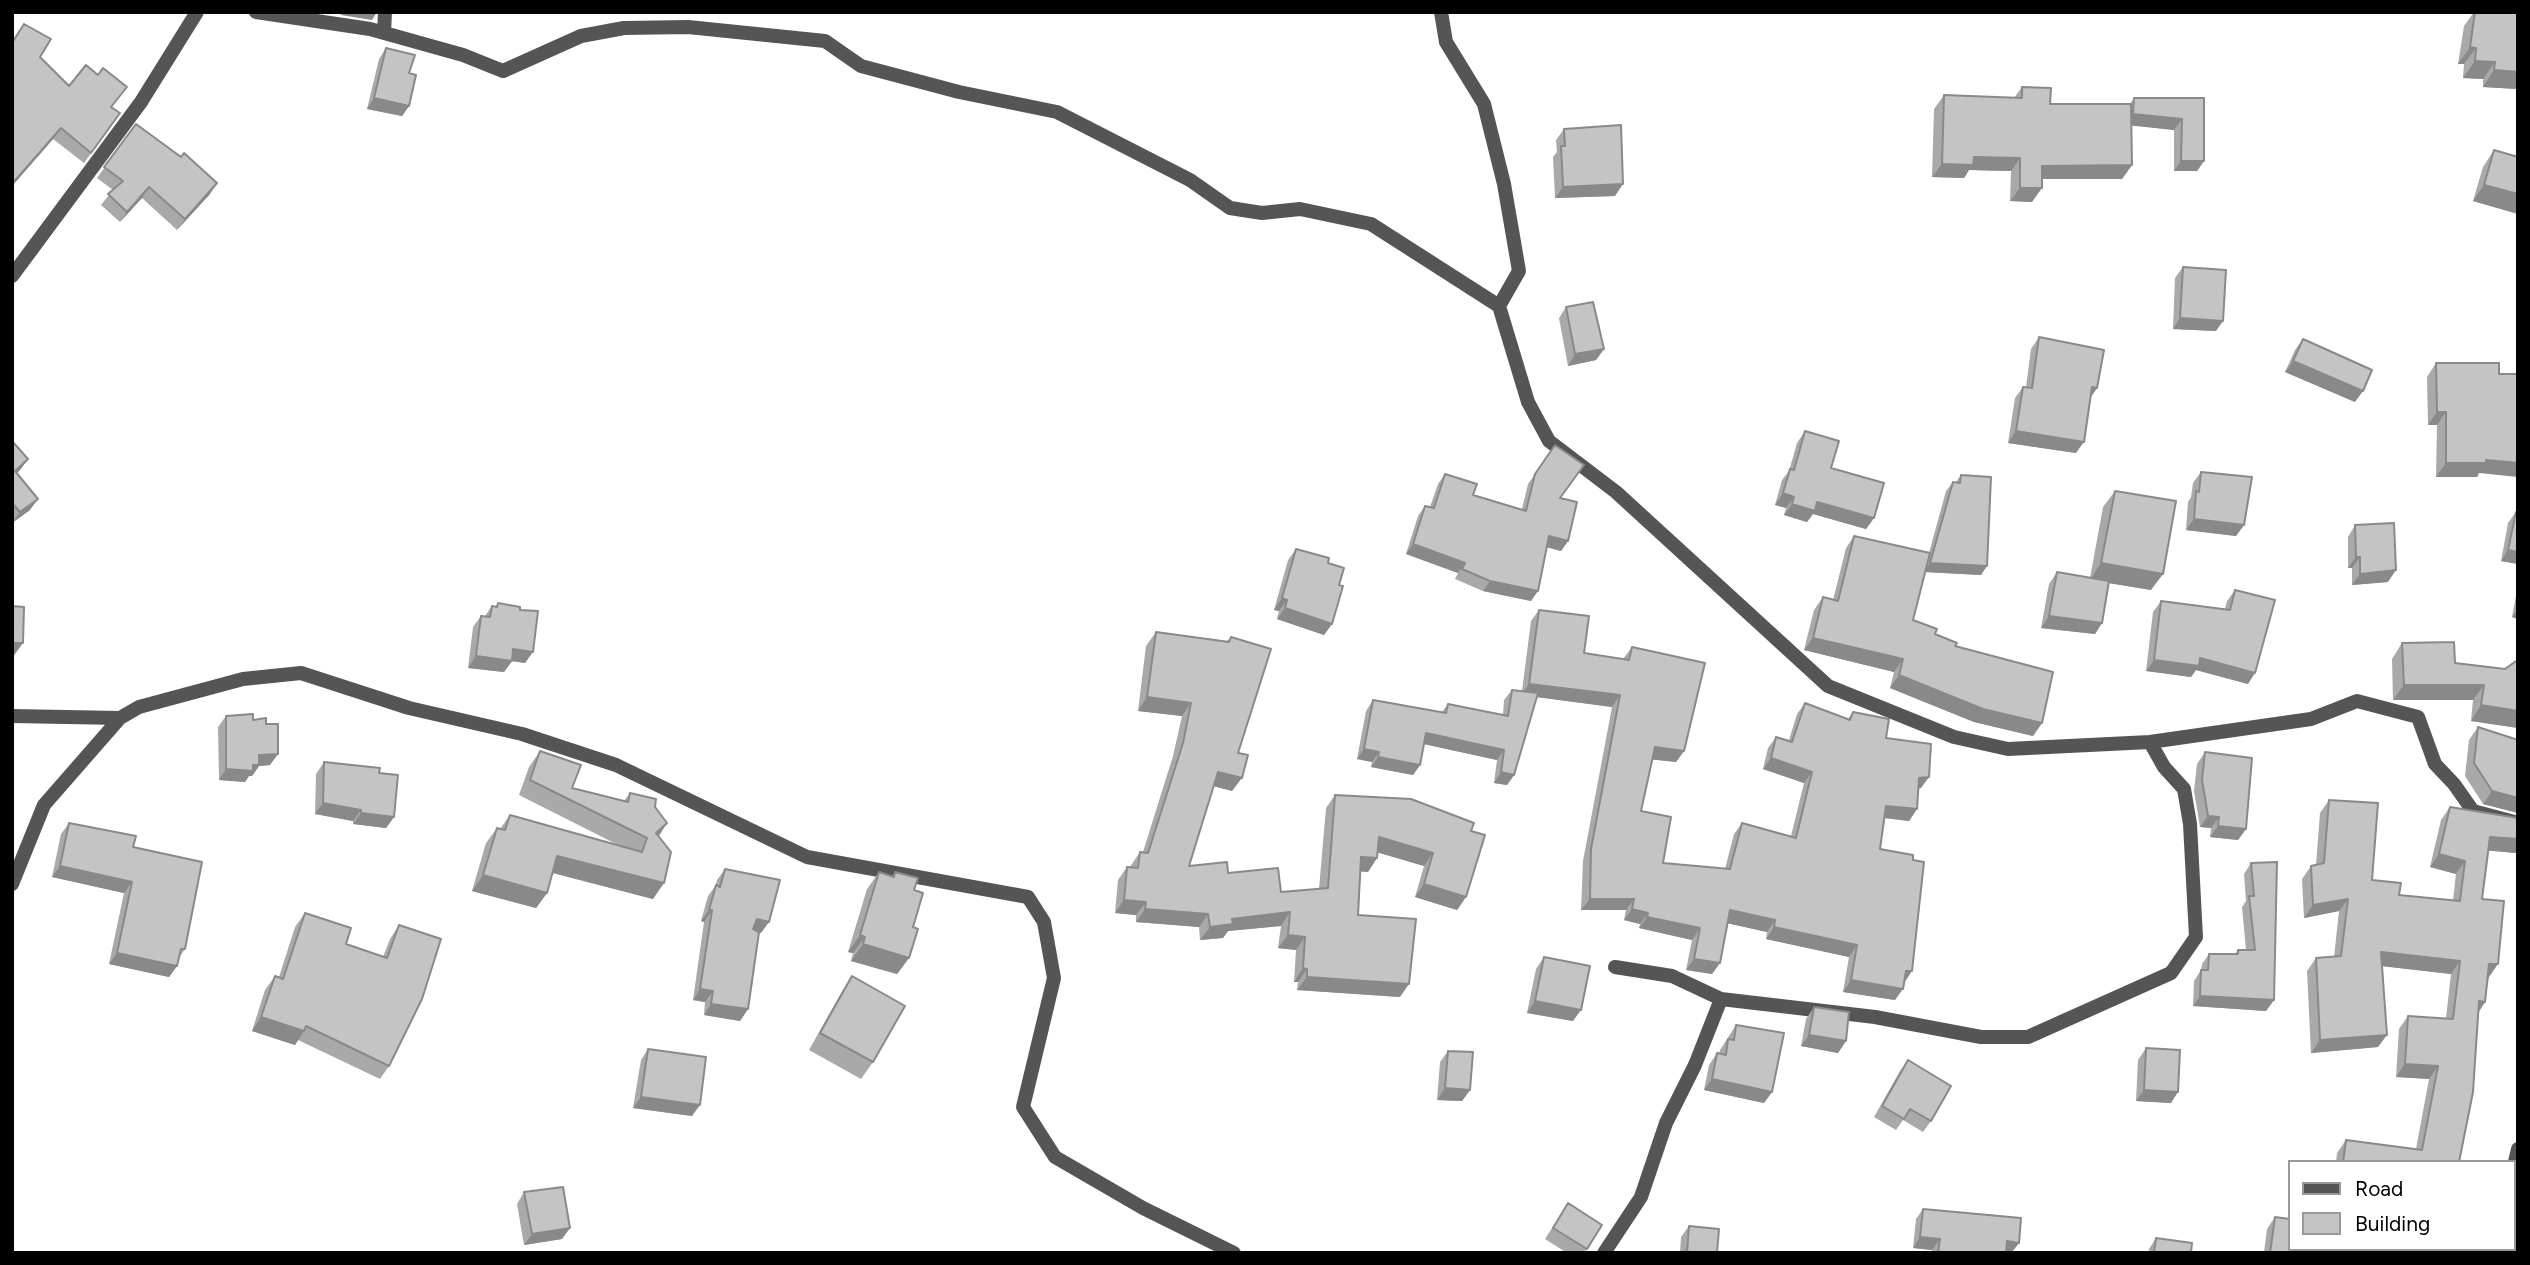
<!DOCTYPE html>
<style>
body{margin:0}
#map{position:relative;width:2530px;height:1265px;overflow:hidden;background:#fff;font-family:Figtree,sans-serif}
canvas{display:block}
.frame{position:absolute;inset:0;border:14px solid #000;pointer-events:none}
.legend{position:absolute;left:2288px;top:1160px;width:228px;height:91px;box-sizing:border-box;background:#fff;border:2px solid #999;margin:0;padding:9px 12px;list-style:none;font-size:21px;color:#000}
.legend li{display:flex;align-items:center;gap:14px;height:35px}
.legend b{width:35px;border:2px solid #999}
</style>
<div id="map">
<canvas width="2530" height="1265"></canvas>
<div class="frame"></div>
<ul class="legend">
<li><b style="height:9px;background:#555"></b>Road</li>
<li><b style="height:19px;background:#c4c4c4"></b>Building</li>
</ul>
</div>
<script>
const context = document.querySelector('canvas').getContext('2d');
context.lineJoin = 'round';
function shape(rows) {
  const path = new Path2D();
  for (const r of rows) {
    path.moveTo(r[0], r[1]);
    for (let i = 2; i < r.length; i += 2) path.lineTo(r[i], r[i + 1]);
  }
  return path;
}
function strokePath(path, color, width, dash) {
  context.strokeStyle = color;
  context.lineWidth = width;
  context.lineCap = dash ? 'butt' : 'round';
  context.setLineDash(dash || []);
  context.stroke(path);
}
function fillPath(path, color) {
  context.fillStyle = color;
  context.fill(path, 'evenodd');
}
strokePath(shape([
 [256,12,370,29,463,55,503,71,581,36,624,28,688,27,825,41,861,66,959,92,1057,112,1190,180,1230,208,1262,213,1300,209,1371,224,1499,306,1528,402,1549,441,1616,492,1828,686,1954,737,2008,749,2150,742,2311,719,2357,701,2418,717,2435,764,2454,784,2473,811,2518,823],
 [1441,12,1446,42,1484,104,1504,184,1519,271,1499,306],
 [384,33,385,12],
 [12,276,141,102,197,12],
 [12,716,120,718,139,707,243,679,301,673,409,708,522,734,616,765,807,857,1028,897,1044,922,1054,978,1023,1107,1055,1157,1143,1208,1234,1253],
 [12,884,44,805,120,718],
 [1615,967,1672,976,1721,999,1875,1017,1981,1037,2028,1037,2171,973,2196,937,2190,824,2184,789,2164,767,2150,742],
 [1604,1253,1641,1197,1666,1123,1695,1065,1721,999]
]), '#555', 14);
strokePath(shape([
 [2514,1166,2518,1149],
 [2496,1253,2497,1249]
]), '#555', 14);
fillPath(shape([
 [2474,12,2518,12,2517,89,2483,87,2483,79,2463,78,2464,64,2458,64,2464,26],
 [24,24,40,57,69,86,112,107,120,113,84,163,53,139,12,186,12,41],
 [386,48,409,73,409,106,402,116,367,109,379,59],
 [2022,87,2050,104,2130,104,2134,98,2204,98,2204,161,2197,171,2174,171,2174,130,2131,125,2132,165,2122,179,2042,179,2032,202,2010,201,2011,171,1969,170,1964,178,1932,177,1934,109,1944,95,2014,98],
 [136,124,210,194,177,230,142,198,120,222,101,205,113,190,97,178],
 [1564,129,1615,196,1555,198,1553,157,1557,152,1556,140],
 [2494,150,2518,157,2518,214,2473,201,2483,167],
 [2183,267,2216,331,2173,329,2175,278],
 [1566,307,1604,349,1596,360,1568,366,1559,318],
 [2039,337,2097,388,2090,398,2076,453,2008,443,2015,398,2023,387,2026,387,2031,349],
 [2303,339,2355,402,2285,372,2295,350],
 [2436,363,2499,374,2479,473,2477,477,2436,477,2437,425,2428,425,2427,377],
 [1805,431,1831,468,1874,518,1866,529,1813,514,1807,522,1784,515,1786,508,1775,505,1782,480,1789,471,1797,443],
 [12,441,28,459,20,470,17,473,30,510,12,523],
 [1555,445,1560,498,1568,541,1561,551,1547,547,1531,601,1483,591,1455,579,1458,573,1406,554,1418,516,1425,506,1430,507,1438,484,1445,474,1473,495,1522,509,1528,484],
 [2201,472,2244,525,2236,536,2186,530,2188,502,2191,497,2193,483],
 [1961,475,1981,575,1925,572,1913,620,1955,646,2042,723,2033,736,1974,722,1890,688,1894,672,1804,650,1814,610,1823,597,1833,600,1846,548,1854,536,1929,553,1946,491,1953,482,1956,482],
 [2115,491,2151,590,2109,583,2102,623,2095,634,2041,628,2049,584,2057,572,2090,578,2103,507],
 [2516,512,2518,564,2501,561,2508,523],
 [2355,525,2388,582,2352,585,2352,568,2348,568,2348,537],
 [1296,549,1328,563,1339,585,1332,624,1324,635,1277,619,1279,611,1274,610,1288,560],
 [2518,585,2518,619,2512,617],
 [2235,590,2248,684,2196,670,2191,677,2146,671,2153,612,2161,601,2225,609,2227,601],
 [498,603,525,663,512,661,504,672,468,668,473,627,481,616,485,616,492,606,496,606],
 [1539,610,1584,653,1623,659,1632,647,1684,751,1676,762,1652,759,1641,811,1663,863,1725,869,1734,834,1742,823,1791,836,1804,783,1763,769,1768,748,1776,737,1789,740,1797,714,1805,703,1848,719,1853,712,1886,738,1921,788,1918,789,1917,809,1909,821,1884,818,1880,849,1904,983,1895,1000,1843,992,1849,957,1766,939,1767,932,1727,923,1720,963,1712,974,1686,970,1692,940,1639,928,1640,924,1624,920,1626,910,1581,910,1583,861,1612,707,1537,697,1514,775,1507,785,1494,783,1497,760,1424,744,1420,765,1413,775,1371,767,1372,762,1357,759,1366,711,1373,700,1442,712,1448,704,1503,715,1504,700,1512,690,1522,691,1531,621],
 [1156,632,1227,641,1231,637,1238,753,1232,791,1214,786,1189,866,1228,873,1281,892,1319,889,1326,808,1335,795,1471,831,1466,897,1457,910,1415,897,1424,866,1378,852,1377,858,1368,872,1361,871,1358,915,1400,997,1297,990,1298,982,1294,982,1296,950,1278,948,1281,926,1228,931,1223,938,1200,940,1199,927,1136,922,1136,915,1115,913,1118,880,1127,867,1130,867,1140,852,1143,852,1173,756,1182,716,1138,711,1146,646],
 [2402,643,2455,663,2505,669,2518,663,2518,728,2471,721,2473,700,2393,700,2392,659],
 [226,716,253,720,270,765,259,766,252,776,249,776,245,782,219,780,218,727],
 [2478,727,2518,813,2483,804,2465,776,2469,740],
 [540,751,572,788,624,801,630,793,655,807,659,836,653,899,552,873,547,893,536,908,472,891,486,843,497,828,500,829,510,815,622,847,519,795,529,767],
 [2205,752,2246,829,2238,840,2210,837,2211,828,2200,827,2194,791,2197,764],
 [324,762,379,773,394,817,386,828,353,824,353,821,315,814,316,774],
 [2329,800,2372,880,2399,895,2453,900,2456,874,2430,867,2441,820,2450,807,2518,818,2518,856,2516,853,2488,850,2482,899,2489,977,2485,1002,2479,1012,2459,1162,2336,1162,2337,1153,2346,1140,2416,1149,2429,1079,2396,1077,2399,1029,2408,1016,2446,1018,2451,974,2382,966,2378,1047,2311,1053,2307,971,2316,958,2334,957,2339,911,2304,918,2302,879,2311,866,2316,865,2320,813],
 [69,823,133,847,185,949,179,958,177,966,169,977,109,964,124,893,52,877,61,834],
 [2251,863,2274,1000,2266,1011,2193,1006,2194,981,2201,970,2202,964,2209,954,2235,954,2238,950,2246,950,2242,907,2246,901,2244,874],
 [725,869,761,933,759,933,748,1009,740,1021,704,1015,705,1002,693,1000,704,922,701,921,708,896,716,885,717,880],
 [879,872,892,876,895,872,914,890,913,927,909,958,897,974,851,961,853,953,848,952,867,889],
 [305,913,346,944,383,957,390,939,399,925,389,1066,380,1079,298,1040,295,1045,252,1031,265,990,275,976,279,977,295,927],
 [1544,957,1573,1021,1527,1013,1536,969],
 [852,976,873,1062,861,1079,809,1050,841,993],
 [1814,1007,1846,1041,1838,1053,1801,1046,1806,1019],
 [1736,1025,1772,1092,1764,1103,1704,1090,1709,1065,1717,1053,1719,1054,1720,1050],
 [2146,1048,2171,1103,2136,1101,2138,1060],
 [648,1049,692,1116,633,1108,641,1060],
 [1448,1051,1470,1090,1462,1101,1437,1100,1440,1062],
 [1908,1060,1931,1121,1923,1132,1903,1120,1896,1130,1874,1117,1900,1071],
 [524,1192,562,1239,524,1245,517,1204],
 [1568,1203,1602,1225,1584,1253,1567,1253,1545,1239],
 [1923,1209,2019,1243,2011,1253,1932,1253,1932,1250,1913,1248,1916,1219],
 [2275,1217,2326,1253,2264,1253,2267,1229],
 [1689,1226,1717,1253,1680,1253,1681,1237],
 [2156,1238,2191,1253,2149,1253,2149,1249],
 [2412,1249,2449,1249,2448,1253,2411,1253]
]), '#a9a9a9');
fillPath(shape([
 [343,12,377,12,372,20,341,15],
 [2470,47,2476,48,2464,64,2458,64],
 [2475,61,2495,62,2483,79,2463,78],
 [2494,70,2518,72,2517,89,2483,87],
 [374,98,409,106,402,116,367,109],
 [2133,114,2182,119,2174,130,2126,125],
 [61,128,53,139,12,186,12,184],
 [1974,157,2020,158,2011,171,1969,170,1964,178,1932,177,1942,164],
 [2181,161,2204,161,2197,171,2174,171],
 [2132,165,2122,179,2033,179,2042,166],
 [217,183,210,194,177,230,185,219],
 [1623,184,1615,196,1555,198,1563,187],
 [2484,185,2518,194,2518,214,2473,201],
 [149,187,142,198,120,222,127,212],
 [2020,188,2042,188,2032,202,2010,201],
 [2180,318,2223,321,2216,331,2173,329],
 [1604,349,1596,360,1568,366,1575,354],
 [2293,361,2363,391,2355,402,2285,372],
 [2092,387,2097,388,2089,400],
 [2437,412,2446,412,2437,425,2428,425],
 [2016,431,2084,442,2076,453,2008,443],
 [28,459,20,470,12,477,15,471],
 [2486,460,2518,463,2518,477,2479,473,2477,477,2436,477,2446,463],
 [1783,493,1794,497,1786,508,1775,505],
 [38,499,30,510,12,523,20,512],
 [1817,502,1874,518,1866,529,1813,514,1807,522,1784,515,1792,504],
 [2194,519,2244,525,2236,536,2186,530],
 [1549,536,1568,541,1561,551,1542,546],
 [1413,544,1465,563,1458,573,1406,554],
 [2508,550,2518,552,2518,564,2501,561],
 [2356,557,2360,557,2352,568,2348,568],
 [1930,563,1987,566,1981,575,1924,572],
 [2101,563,2163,574,2151,590,2090,580],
 [2396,570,2388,582,2352,585,2360,574],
 [1490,581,1538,591,1531,601,1483,591],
 [1282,598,1287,600,1279,611,1274,610],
 [1285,608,1332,624,1324,635,1277,619],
 [2518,609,2518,619,2512,617],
 [2049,616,2102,623,2095,634,2041,628],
 [1813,638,1903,659,1894,672,1804,650],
 [12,643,23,643,12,658],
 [513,649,533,652,525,663,512,661,504,672,468,668,476,656],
 [2200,658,2255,673,2248,684,2196,670,2191,677,2146,671,2154,660],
 [1899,675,2042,723,2033,736,1974,722,1890,688],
 [1529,684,1620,695,1612,707,1521,695],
 [2404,685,2484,685,2473,700,2393,700],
 [1147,697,1191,703,1182,716,1138,711],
 [2481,705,2518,711,2518,728,2471,721],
 [1426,733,1504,750,1497,760,1419,743],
 [1655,747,1684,751,1676,762,1647,759],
 [1364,749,1379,752,1372,762,1357,759],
 [278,754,270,765,259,766,252,776,249,776,245,782,219,780,226,769,259,755],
 [1378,757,1420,765,1413,775,1371,767],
 [1771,758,1812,772,1804,783,1763,769],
 [1218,772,1242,778,1232,791,1209,785],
 [1501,772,1514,775,1507,785,1494,783],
 [1929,777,1921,788,1911,790,1919,778],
 [2492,791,2518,798,2518,813,2483,804],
 [323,803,361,810,353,821,315,814],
 [1886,806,1917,809,1909,821,1877,817],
 [361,813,394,817,386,828,353,824],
 [2208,816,2219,817,2211,828,2200,827],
 [667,823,657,839,656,833],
 [2218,826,2246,829,2238,840,2210,837],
 [1379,837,1433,853,1424,866,1369,850],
 [2490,837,2518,839,2518,850,2516,853,2481,850],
 [2439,854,2465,861,2456,874,2430,867],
 [557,856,664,883,653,899,546,871],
 [1361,857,1377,858,1368,872,1352,871],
 [60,866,132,882,124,893,52,877],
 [483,875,547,893,536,908,472,891],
 [1424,884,1466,897,1457,910,1415,897],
 [1590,899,1634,899,1626,910,1581,910],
 [2348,899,2339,911,2304,918,2313,905],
 [1124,900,1146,902,1136,915,1115,913],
 [1145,909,1208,914,1199,927,1136,922],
 [1632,909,1648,913,1640,924,1624,920],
 [709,910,712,910,704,922,701,921],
 [1730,910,1775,920,1767,932,1722,922],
 [1290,912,1281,926,1228,931,1223,938,1200,940,1210,927,1232,919],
 [1647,917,1700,928,1692,940,1639,928],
 [757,919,769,922,761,933,750,930],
 [1774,927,1857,945,1849,957,1766,939],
 [860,935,865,937,853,953,848,952],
 [1288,935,1305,937,1296,950,1278,948],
 [863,944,909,958,897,974,851,961],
 [2381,952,2460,961,2451,974,2372,965],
 [117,953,177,966,169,977,109,964],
 [1694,959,1720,963,1712,974,1686,970],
 [2489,964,2498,964,2489,977,2481,976],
 [1303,968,1307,969,1298,982,1294,982],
 [1906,971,1912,971,1904,983,1898,982],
 [1307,977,1409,984,1400,997,1297,990],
 [1851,980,1903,989,1895,1000,1843,992],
 [700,989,713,991,705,1002,693,1000],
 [2200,996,2274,1000,2266,1011,2193,1006],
 [1535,1001,1581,1010,1573,1021,1527,1013],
 [2479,1001,2485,1002,2476,1015],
 [711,1004,748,1009,740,1021,704,1015],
 [261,1017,304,1031,295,1045,252,1031],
 [1809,1035,1846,1041,1838,1053,1801,1046],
 [2387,1035,2378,1047,2311,1053,2320,1040],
 [2405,1064,2438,1066,2429,1079,2396,1077],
 [1712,1079,1772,1092,1764,1103,1704,1090],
 [1445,1088,1470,1090,1462,1101,1437,1100],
 [2144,1090,2178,1092,2171,1103,2136,1101],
 [641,1097,700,1105,692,1116,633,1108],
 [570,1228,562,1239,524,1245,532,1234],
 [1920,1237,1940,1239,1932,1250,1913,1248],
 [2007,1241,2019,1243,2011,1253,2000,1251]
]), '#898989');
const building = shape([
 [2475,12,2518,12,2518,72,2494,70,2495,62,2475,61,2476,48,2470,47,2475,12],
 [24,24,51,39,40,57,69,86,86,65,98,75,103,68,127,87,111,107,120,113,91,153,61,128,12,184,12,43,24,24],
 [386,48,415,55,409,73,416,75,409,106,374,98,386,48],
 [2022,87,2051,88,2050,104,2131,104,2132,165,2042,166,2042,188,2020,188,2020,158,1974,157,1973,165,1942,164,1944,95,2022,98,2022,87],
 [2134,98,2204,98,2204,161,2181,161,2182,119,2133,114,2134,98],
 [136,124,181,157,184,153,217,183,185,219,149,187,127,212,108,194,123,181,104,167,136,124],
 [1621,125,1623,184,1563,187,1561,146,1565,146,1564,129,1621,125],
 [2494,150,2518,157,2518,194,2484,185,2494,150],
 [2183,267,2226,270,2223,321,2180,318,2183,267],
 [1593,302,1604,349,1575,354,1566,307,1593,302],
 [2039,337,2104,350,2097,388,2092,387,2084,442,2016,431,2023,387,2032,388,2039,337],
 [2303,339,2372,370,2363,391,2293,361,2303,339],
 [2436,363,2499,363,2499,374,2518,374,2518,463,2486,460,2486,463,2446,463,2446,412,2437,412,2436,363],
 [1805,431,1839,441,1831,468,1884,483,1874,518,1817,502,1815,511,1792,504,1794,497,1783,493,1790,469,1794,470,1805,431],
 [12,441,28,459,15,471,38,499,20,512,12,503,12,441],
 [1555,445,1584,465,1560,498,1577,502,1568,541,1549,536,1538,591,1490,581,1462,569,1465,563,1413,544,1425,506,1434,508,1445,474,1477,484,1473,495,1526,511,1535,474,1555,445],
 [2201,472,2252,477,2244,525,2194,519,2196,491,2199,492,2201,472],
 [1961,475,1991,477,1987,566,1930,563,1953,482,1960,483,1961,475],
 [2115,491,2176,501,2163,574,2101,563,2115,491],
 [2516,512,2518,513,2518,552,2508,550,2516,512],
 [2394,523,2396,570,2360,574,2360,557,2356,557,2355,525,2394,523],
 [1854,536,1930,553,1913,620,1937,629,1935,634,1957,643,1955,646,2053,672,2042,723,1983,709,1899,675,1903,659,1813,638,1823,597,1838,601,1854,536],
 [1296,549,1329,558,1328,563,1344,568,1339,585,1343,586,1332,624,1285,608,1287,600,1282,598,1296,549],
 [2057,572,2109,581,2102,623,2049,616,2057,572],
 [2235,590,2275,600,2255,673,2200,658,2199,666,2154,660,2161,601,2230,610,2235,590],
 [498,603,520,607,520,610,538,611,533,652,513,649,512,661,476,656,481,616,490,617,492,606,497,607,498,603],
 [12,606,24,607,23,643,12,643,12,606],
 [1539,610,1589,616,1584,653,1629,660,1632,647,1705,663,1684,751,1655,747,1641,811,1671,817,1663,863,1730,869,1742,823,1796,838,1812,772,1771,758,1776,737,1792,742,1805,703,1850,720,1853,712,1889,719,1886,738,1931,744,1929,777,1919,778,1917,809,1886,806,1880,849,1913,855,1913,860,1924,862,1912,971,1906,971,1903,989,1851,980,1857,945,1774,927,1775,920,1730,910,1720,963,1694,959,1700,928,1647,917,1648,913,1632,909,1634,899,1590,899,1591,849,1620,695,1529,684,1539,610],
 [1156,632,1229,642,1231,637,1271,649,1238,753,1248,755,1242,778,1218,772,1189,866,1227,862,1228,873,1278,868,1281,892,1328,888,1335,795,1411,799,1474,823,1471,831,1485,835,1466,897,1424,884,1433,853,1379,837,1377,858,1361,857,1358,915,1416,919,1409,984,1307,977,1307,969,1303,968,1305,937,1288,935,1290,912,1232,919,1233,924,1210,927,1208,914,1145,909,1146,902,1124,900,1127,867,1138,868,1140,852,1148,853,1183,743,1191,703,1147,697,1156,632],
 [2454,642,2455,663,2505,669,2516,661,2518,663,2518,711,2481,705,2484,685,2404,685,2402,643,2454,642],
 [1512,690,1538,693,1514,775,1501,772,1504,750,1426,733,1420,765,1378,757,1379,752,1364,749,1373,700,1446,713,1448,704,1508,716,1512,690],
 [253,714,253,720,266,718,266,724,278,724,278,754,259,755,259,765,253,765,253,771,226,769,226,716,253,714],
 [2478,727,2518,740,2518,798,2492,791,2474,763,2478,727],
 [540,751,581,765,572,788,628,802,630,793,656,799,655,807,667,823,656,833,671,852,664,883,557,856,547,893,483,875,497,828,505,830,510,815,642,852,647,838,530,780,540,751],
 [2205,752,2252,758,2246,829,2218,826,2219,817,2208,816,2202,780,2205,752],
 [324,762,380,768,379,773,398,775,394,817,361,813,361,810,323,803,324,762],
 [2329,800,2378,803,2372,880,2401,883,2399,895,2460,901,2465,861,2439,854,2450,807,2518,818,2518,839,2490,837,2482,899,2504,901,2498,964,2489,964,2485,1002,2479,1001,2473,1092,2459,1162,2343,1162,2346,1140,2422,1150,2438,1066,2405,1064,2408,1016,2453,1019,2460,961,2381,952,2387,1035,2320,1040,2316,958,2341,956,2348,899,2313,905,2311,866,2324,863,2329,800],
 [69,823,136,836,133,847,202,862,185,949,181,949,177,966,117,953,132,882,60,866,69,823],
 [2277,862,2274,1000,2200,996,2201,970,2208,970,2209,954,2238,954,2238,950,2255,950,2249,896,2254,896,2251,863,2277,862],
 [725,869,780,880,769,922,757,919,753,929,759,932,748,1009,711,1004,713,991,700,989,712,910,709,910,716,885,720,887,725,869],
 [879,872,894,877,895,872,918,878,914,890,923,893,913,927,918,929,909,958,863,944,865,937,860,935,879,872],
 [305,913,351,928,346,944,387,958,399,925,441,939,422,999,389,1066,306,1026,304,1031,261,1017,275,976,283,979,305,913],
 [1544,957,1590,966,1581,1010,1535,1001,1544,957],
 [852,976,905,1006,873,1062,820,1033,852,976],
 [1814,1007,1849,1012,1846,1041,1809,1035,1814,1007],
 [1736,1025,1784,1033,1772,1092,1712,1079,1717,1053,1726,1055,1728,1039,1734,1040,1736,1025],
 [2146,1048,2180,1050,2178,1092,2144,1090,2146,1048],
 [648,1049,706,1057,700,1105,641,1097,648,1049],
 [1448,1051,1473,1052,1470,1090,1445,1088,1448,1051],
 [1908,1060,1951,1086,1931,1121,1910,1109,1904,1119,1882,1106,1908,1060],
 [563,1187,570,1228,532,1234,524,1192,563,1187],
 [1568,1203,1602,1225,1587,1249,1553,1228,1568,1203],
 [1923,1209,2021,1218,2019,1243,2007,1241,2006,1253,1938,1253,1940,1239,1920,1237,1923,1209],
 [2275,1217,2290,1219,2290,1249,2327,1249,2326,1253,2270,1253,2275,1217],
 [1689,1226,1719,1229,1717,1253,1687,1253,1689,1226],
 [2156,1238,2192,1243,2191,1253,2154,1253,2156,1238],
 [2419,1249,2449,1249,2448,1253,2424,1253,2418,1252,2419,1249]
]);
fillPath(building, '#c4c4c4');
strokePath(building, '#898989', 2);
</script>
